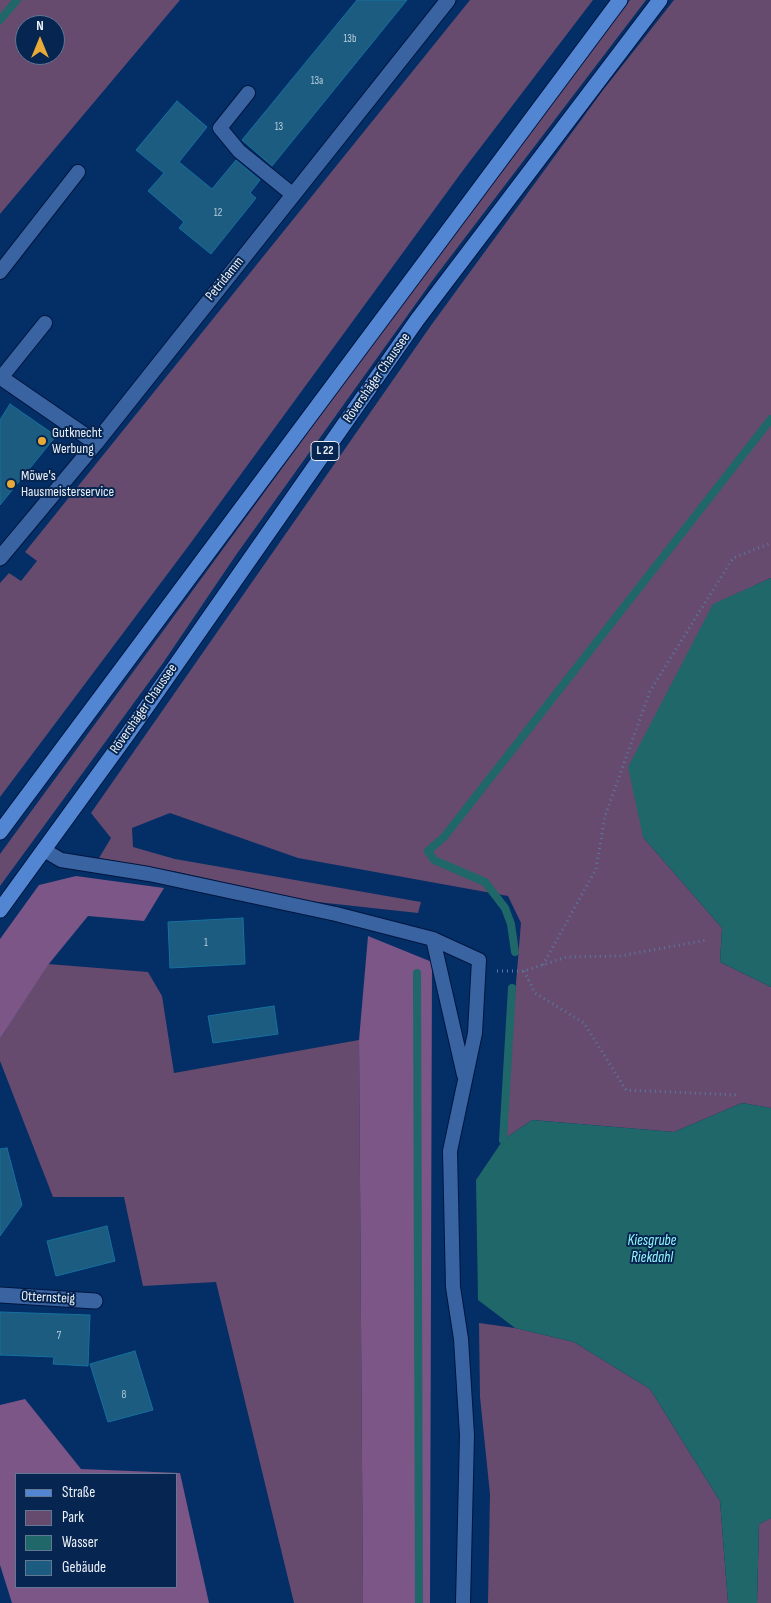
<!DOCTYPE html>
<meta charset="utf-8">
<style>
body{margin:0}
#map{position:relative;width:771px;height:1603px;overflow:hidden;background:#042e66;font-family:"Sofia Sans Condensed",sans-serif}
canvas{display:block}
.legend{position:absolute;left:15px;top:1473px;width:162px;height:115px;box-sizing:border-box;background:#062550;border:1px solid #627793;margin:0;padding:6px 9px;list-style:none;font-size:15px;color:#ecf1f8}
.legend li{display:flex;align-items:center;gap:10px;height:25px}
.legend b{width:25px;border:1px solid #627793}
.north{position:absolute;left:15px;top:15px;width:50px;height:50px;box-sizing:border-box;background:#062550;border:1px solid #627793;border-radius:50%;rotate:0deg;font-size:14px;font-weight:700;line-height:20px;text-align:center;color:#ecf1f8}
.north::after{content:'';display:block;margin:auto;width:18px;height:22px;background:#eaaa38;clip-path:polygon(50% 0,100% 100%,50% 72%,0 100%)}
</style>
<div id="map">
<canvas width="771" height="1603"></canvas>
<ul class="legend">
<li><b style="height:6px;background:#5286d3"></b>Straße</li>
<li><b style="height:14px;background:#664b6f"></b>Park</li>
<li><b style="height:14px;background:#1f6769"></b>Wasser</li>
<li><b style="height:14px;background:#1b5c80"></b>Gebäude</li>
</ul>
<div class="north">N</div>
</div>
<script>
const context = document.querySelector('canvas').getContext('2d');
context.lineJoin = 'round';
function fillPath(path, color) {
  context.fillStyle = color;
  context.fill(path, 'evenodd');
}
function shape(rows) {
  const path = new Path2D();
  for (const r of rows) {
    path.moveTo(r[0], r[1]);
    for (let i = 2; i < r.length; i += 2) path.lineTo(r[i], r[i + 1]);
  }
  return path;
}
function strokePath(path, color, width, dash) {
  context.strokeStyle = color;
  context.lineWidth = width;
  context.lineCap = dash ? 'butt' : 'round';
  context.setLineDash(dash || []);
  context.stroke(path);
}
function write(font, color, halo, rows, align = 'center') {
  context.font = font + ' "Sofia Sans Condensed",sans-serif';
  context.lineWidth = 4;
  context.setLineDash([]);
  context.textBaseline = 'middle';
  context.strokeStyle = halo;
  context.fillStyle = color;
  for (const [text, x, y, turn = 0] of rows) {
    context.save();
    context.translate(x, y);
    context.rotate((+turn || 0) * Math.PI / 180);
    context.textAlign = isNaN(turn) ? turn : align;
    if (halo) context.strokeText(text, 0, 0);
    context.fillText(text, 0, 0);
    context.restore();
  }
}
fillPath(shape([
 [0,0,180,0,0,214],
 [25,25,55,25,55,55,25,55],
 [470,0,593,0,464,169,187,548,0,797,0,583,9,573,21,581,37,561,25,552],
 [630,0,646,0,435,277,236,555,163,663,0,886,0,854,353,371],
 [674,0,771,0,771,578,713,605,643,837,722,928,720,962,771,987,771,1108,742,1103,674,1132,532,1120,503,1140,521,923,508,896,298,858,170,813,132,828,133,847,175,859,421,902,418,913,308,901,178,872,99,858,111,838,91,813,432,324,603,90],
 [48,964,148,972,162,996,174,1073,359,1040,363,1603,294,1603,216,1282,143,1286,124,1197,53,1197,0,1061,0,1039],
 [479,1323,515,1328,574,1342,650,1389,720,1501,728,1603,488,1603,490,1494,480,1397],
 [771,1518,771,1603,757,1603,759,1524]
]), '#664b6f');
fillPath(shape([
 [76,876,164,888,144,921,88,916,48,965,0,1039,0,939,39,885],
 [368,936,432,962,430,1603,363,1603,359,1040],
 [25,1399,81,1469,180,1473,209,1603,12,1603,0,1565,0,1405],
 [176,1474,176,1587,16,1587,16,1474]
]), '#7b5687');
fillPath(shape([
 [771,578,771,987,720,962,722,928,643,837,628,767,713,604],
 [742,1103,771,1108,771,1518,759,1524,757,1603,728,1603,720,1501,650,1389,574,1342,515,1328,478,1300,476,1180,503,1140,532,1120,674,1132]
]), '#1f6769');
strokePath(shape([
 [0,20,17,0],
 [515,952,511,924,505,908,485,882,434,860,428,851,444,837,771,419],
 [417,973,419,1603],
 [503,1140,512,988]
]), '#1f6769', 8);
const building = shape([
 [357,0,407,0,272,166,242,140,357,0],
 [177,101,207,127,179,162,212,189,236,160,260,180,250,193,256,198,211,254,179,228,184,222,148,191,164,173,136,150,177,101],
 [10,404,56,436,0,505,0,420,10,404],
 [243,918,245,964,170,968,168,922,243,918],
 [274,1006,278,1034,213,1043,208,1016,274,1006],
 [7,1148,22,1205,0,1236,0,1149,7,1148],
 [107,1226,115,1261,56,1276,47,1241,107,1226],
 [0,1312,90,1315,88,1366,53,1364,54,1357,0,1355,0,1312],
 [135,1351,153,1410,108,1422,90,1364,135,1351]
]);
fillPath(building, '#1b5c80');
strokePath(building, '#1571a0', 1);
const lane = shape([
 [248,93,220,128,239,151,292,194],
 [0,272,78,172],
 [0,379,45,323],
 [44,850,61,860,149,874,336,914,433,939,479,960,475,1033,450,1151,453,1287,461,1339,467,1435,463,1603],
 [433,939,464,1075]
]);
const street = shape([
 [0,377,96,443],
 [0,558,96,443,448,0],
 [0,1295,95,1301]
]);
const primary = shape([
 [0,832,620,0],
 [0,910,127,735,417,320,660,0]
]);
strokePath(lane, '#00163f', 16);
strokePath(street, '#00163f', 17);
strokePath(primary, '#00163f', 17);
strokePath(shape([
 [543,965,596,869,605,816,650,691,733,558,771,543],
 [497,971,524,971,567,957,620,956,707,940],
 [524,971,535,993,584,1023,626,1090,736,1095]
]), '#5b779d', 3, [1, 4]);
strokePath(lane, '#3a64a1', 14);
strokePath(street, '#3a64a1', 15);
strokePath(primary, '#5286d3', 15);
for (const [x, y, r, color] of [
 [42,441,5,"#eaaa38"],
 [11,484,5,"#eaaa38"]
]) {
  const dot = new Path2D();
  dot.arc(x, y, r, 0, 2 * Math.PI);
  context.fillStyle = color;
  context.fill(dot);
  strokePath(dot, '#062550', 2);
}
write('11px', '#b8ccda', null, [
 ["13b",350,39],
 ["13a",317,81],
 ["13",279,127],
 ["12",218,213],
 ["1",206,943],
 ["7",59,1336],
 ["8",124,1395]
]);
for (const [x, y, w] of [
 [325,451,28]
]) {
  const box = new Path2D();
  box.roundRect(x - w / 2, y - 9.5, w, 19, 4);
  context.fillStyle = '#062550';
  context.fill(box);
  strokePath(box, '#ecf1f8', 1);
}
write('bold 12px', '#ecf1f8', null, [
 ["L 22",325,451]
]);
write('14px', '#ecf1f8', '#062550', [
 ["Petridamm",225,279,-51],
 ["Rövershäger Chaussee",377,378,-55],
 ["Rövershäger Chaussee",144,709,-55],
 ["Otternsteig",48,1298,3]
]);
write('14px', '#ecf1f8', '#062550', [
 ["Gutknecht",52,433],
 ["Werbung",52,449],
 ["Möwe's",21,476],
 ["Hausmeisterservice",21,492]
], 'left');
write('italic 15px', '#95f8fa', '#062550', [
 ["Kiesgrube",652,1241],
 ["Riekdahl",652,1258]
]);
</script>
